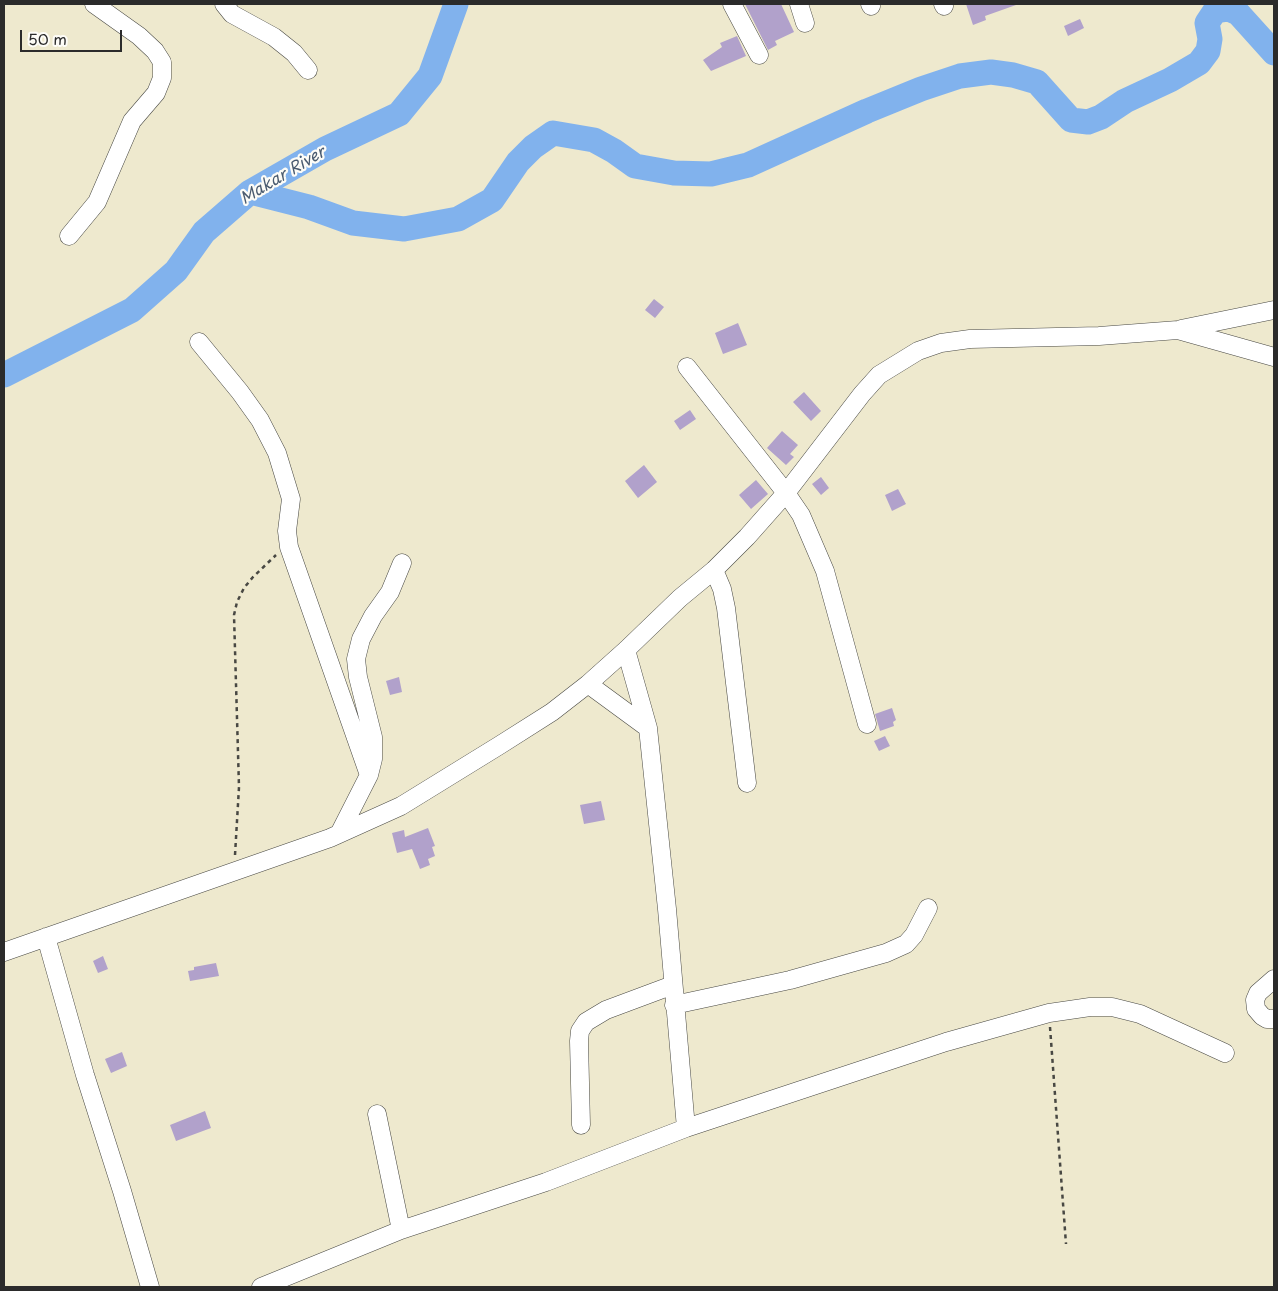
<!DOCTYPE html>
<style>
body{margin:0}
#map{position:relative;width:1278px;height:1291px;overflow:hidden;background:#eee9ce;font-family:"Playpen Sans",sans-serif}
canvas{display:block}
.frame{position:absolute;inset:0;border:5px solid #2b2b2b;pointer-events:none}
.scale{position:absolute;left:20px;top:30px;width:102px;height:22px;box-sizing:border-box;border:2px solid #2b2b2b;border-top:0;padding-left:6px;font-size:15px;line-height:18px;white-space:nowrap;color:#2b2b2b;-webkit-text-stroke:4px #fdfcf7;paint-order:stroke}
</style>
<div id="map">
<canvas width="1278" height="1291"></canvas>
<div class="frame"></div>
<div class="scale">50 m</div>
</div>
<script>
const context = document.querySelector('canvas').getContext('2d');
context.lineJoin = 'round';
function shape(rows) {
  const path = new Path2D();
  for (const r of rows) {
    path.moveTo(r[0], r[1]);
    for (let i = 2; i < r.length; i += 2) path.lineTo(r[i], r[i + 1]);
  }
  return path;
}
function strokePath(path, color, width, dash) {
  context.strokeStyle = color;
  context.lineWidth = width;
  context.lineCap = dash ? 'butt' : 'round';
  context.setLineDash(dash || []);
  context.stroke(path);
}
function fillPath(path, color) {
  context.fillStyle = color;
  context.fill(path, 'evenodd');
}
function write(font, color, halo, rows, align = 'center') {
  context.font = font + ' "Playpen Sans",sans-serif';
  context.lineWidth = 4.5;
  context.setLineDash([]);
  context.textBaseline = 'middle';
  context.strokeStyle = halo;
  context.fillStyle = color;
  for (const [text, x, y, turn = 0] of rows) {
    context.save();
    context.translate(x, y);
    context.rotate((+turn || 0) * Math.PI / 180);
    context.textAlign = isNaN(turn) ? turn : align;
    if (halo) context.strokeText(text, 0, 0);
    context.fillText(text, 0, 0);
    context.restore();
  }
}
strokePath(shape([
 [250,192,309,207,353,223,404,229,458,219,492,200,518,162,533,147,553,133,594,140,614,151,635,166,674,173,711,174,748,165,867,111,921,89,960,76,991,72,1013,75,1037,82,1071,120,1088,122,1101,117,1125,101,1170,80,1199,63,1208,51,1210,39,1207,23,1215,11,1229,9,1238,13,1274,53],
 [4,375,132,310,176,271,204,232,250,192,325,149,399,114,430,76,456,4]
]), '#81b2ed', 25);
fillPath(shape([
 [745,4,781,4,794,32,775,41,777,45,768,50],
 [966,4,1016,4,1016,5,985,16,986,20,973,25],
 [1080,19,1084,28,1068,36,1064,26],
 [737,36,746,56,711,71,703,60,722,47,720,43],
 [654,299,664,307,655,318,645,310],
 [738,323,747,345,723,354,715,333],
 [804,392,821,411,811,421,793,402],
 [690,410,696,419,680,430,674,421],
 [782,431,798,445,790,454,794,457,786,465,767,448],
 [644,465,657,482,638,498,625,481],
 [821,477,829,488,821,495,812,484],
 [756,480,768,494,751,509,739,495],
 [898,489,906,504,892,511,885,495],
 [399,677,402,692,390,695,386,681],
 [892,708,896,720,893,722,894,726,880,731,875,714],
 [885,736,890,746,879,751,874,741],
 [601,801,605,820,584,824,580,805],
 [428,828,435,846,432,847,435,856,428,859,430,865,420,869,412,849,397,853,392,833,404,830,405,837],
 [103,956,108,969,98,973,93,961],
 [216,963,219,976,190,981,188,971,194,970,194,967],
 [122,1052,127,1066,111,1073,105,1059],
 [205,1111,211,1128,176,1141,170,1125]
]), '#b1a1cb');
const minor = shape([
 [224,4,232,14,274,37,294,53,308,70],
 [732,4,759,55],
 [799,4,805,23],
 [870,4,871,6],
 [943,4,944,6],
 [69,236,97,202,132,121,156,93,162,78,162,62,155,51,139,36,94,4],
 [1181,329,1274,310],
 [199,342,240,392,260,420,277,453,291,499,287,531,289,547,369,775],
 [687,367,786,493,801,515,825,571,867,724],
 [714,570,722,589,726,608,747,783],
 [626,650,648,728,667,909,686,1128],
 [588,684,648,728],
 [339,834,369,775,373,759,373,737,358,677,356,659,361,639,373,616,390,592,402,563],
 [46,937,85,1075,122,1191,150,1287],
 [4,952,330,838,401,806,500,745,552,712,588,684,626,650,680,598,714,570,747,537,786,493,862,394,879,375,918,351,941,343,970,339,1099,336,1178,330,1274,357],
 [1274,979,1258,993,1255,1000,1256,1009,1262,1016,1267,1019,1274,1019],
 [674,1005,790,980,886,953,906,944,914,935,928,908],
 [377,1114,401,1230],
 [581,1125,579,1041,580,1031,586,1022,606,1010,673,985],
 [261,1287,401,1230,546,1182,686,1128,946,1042,1049,1013,1090,1007,1112,1007,1140,1014,1225,1053]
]);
strokePath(minor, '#484843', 19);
strokePath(shape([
 [235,855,239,787,234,615,237,602,244,588,253,577,276,555],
 [1050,1027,1066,1244]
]), '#484843', 2.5, [4, 4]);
strokePath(minor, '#fff', 18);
write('italic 16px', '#495a6f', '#fdfcf7', [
 ["Makar River",283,176,-31]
]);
</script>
